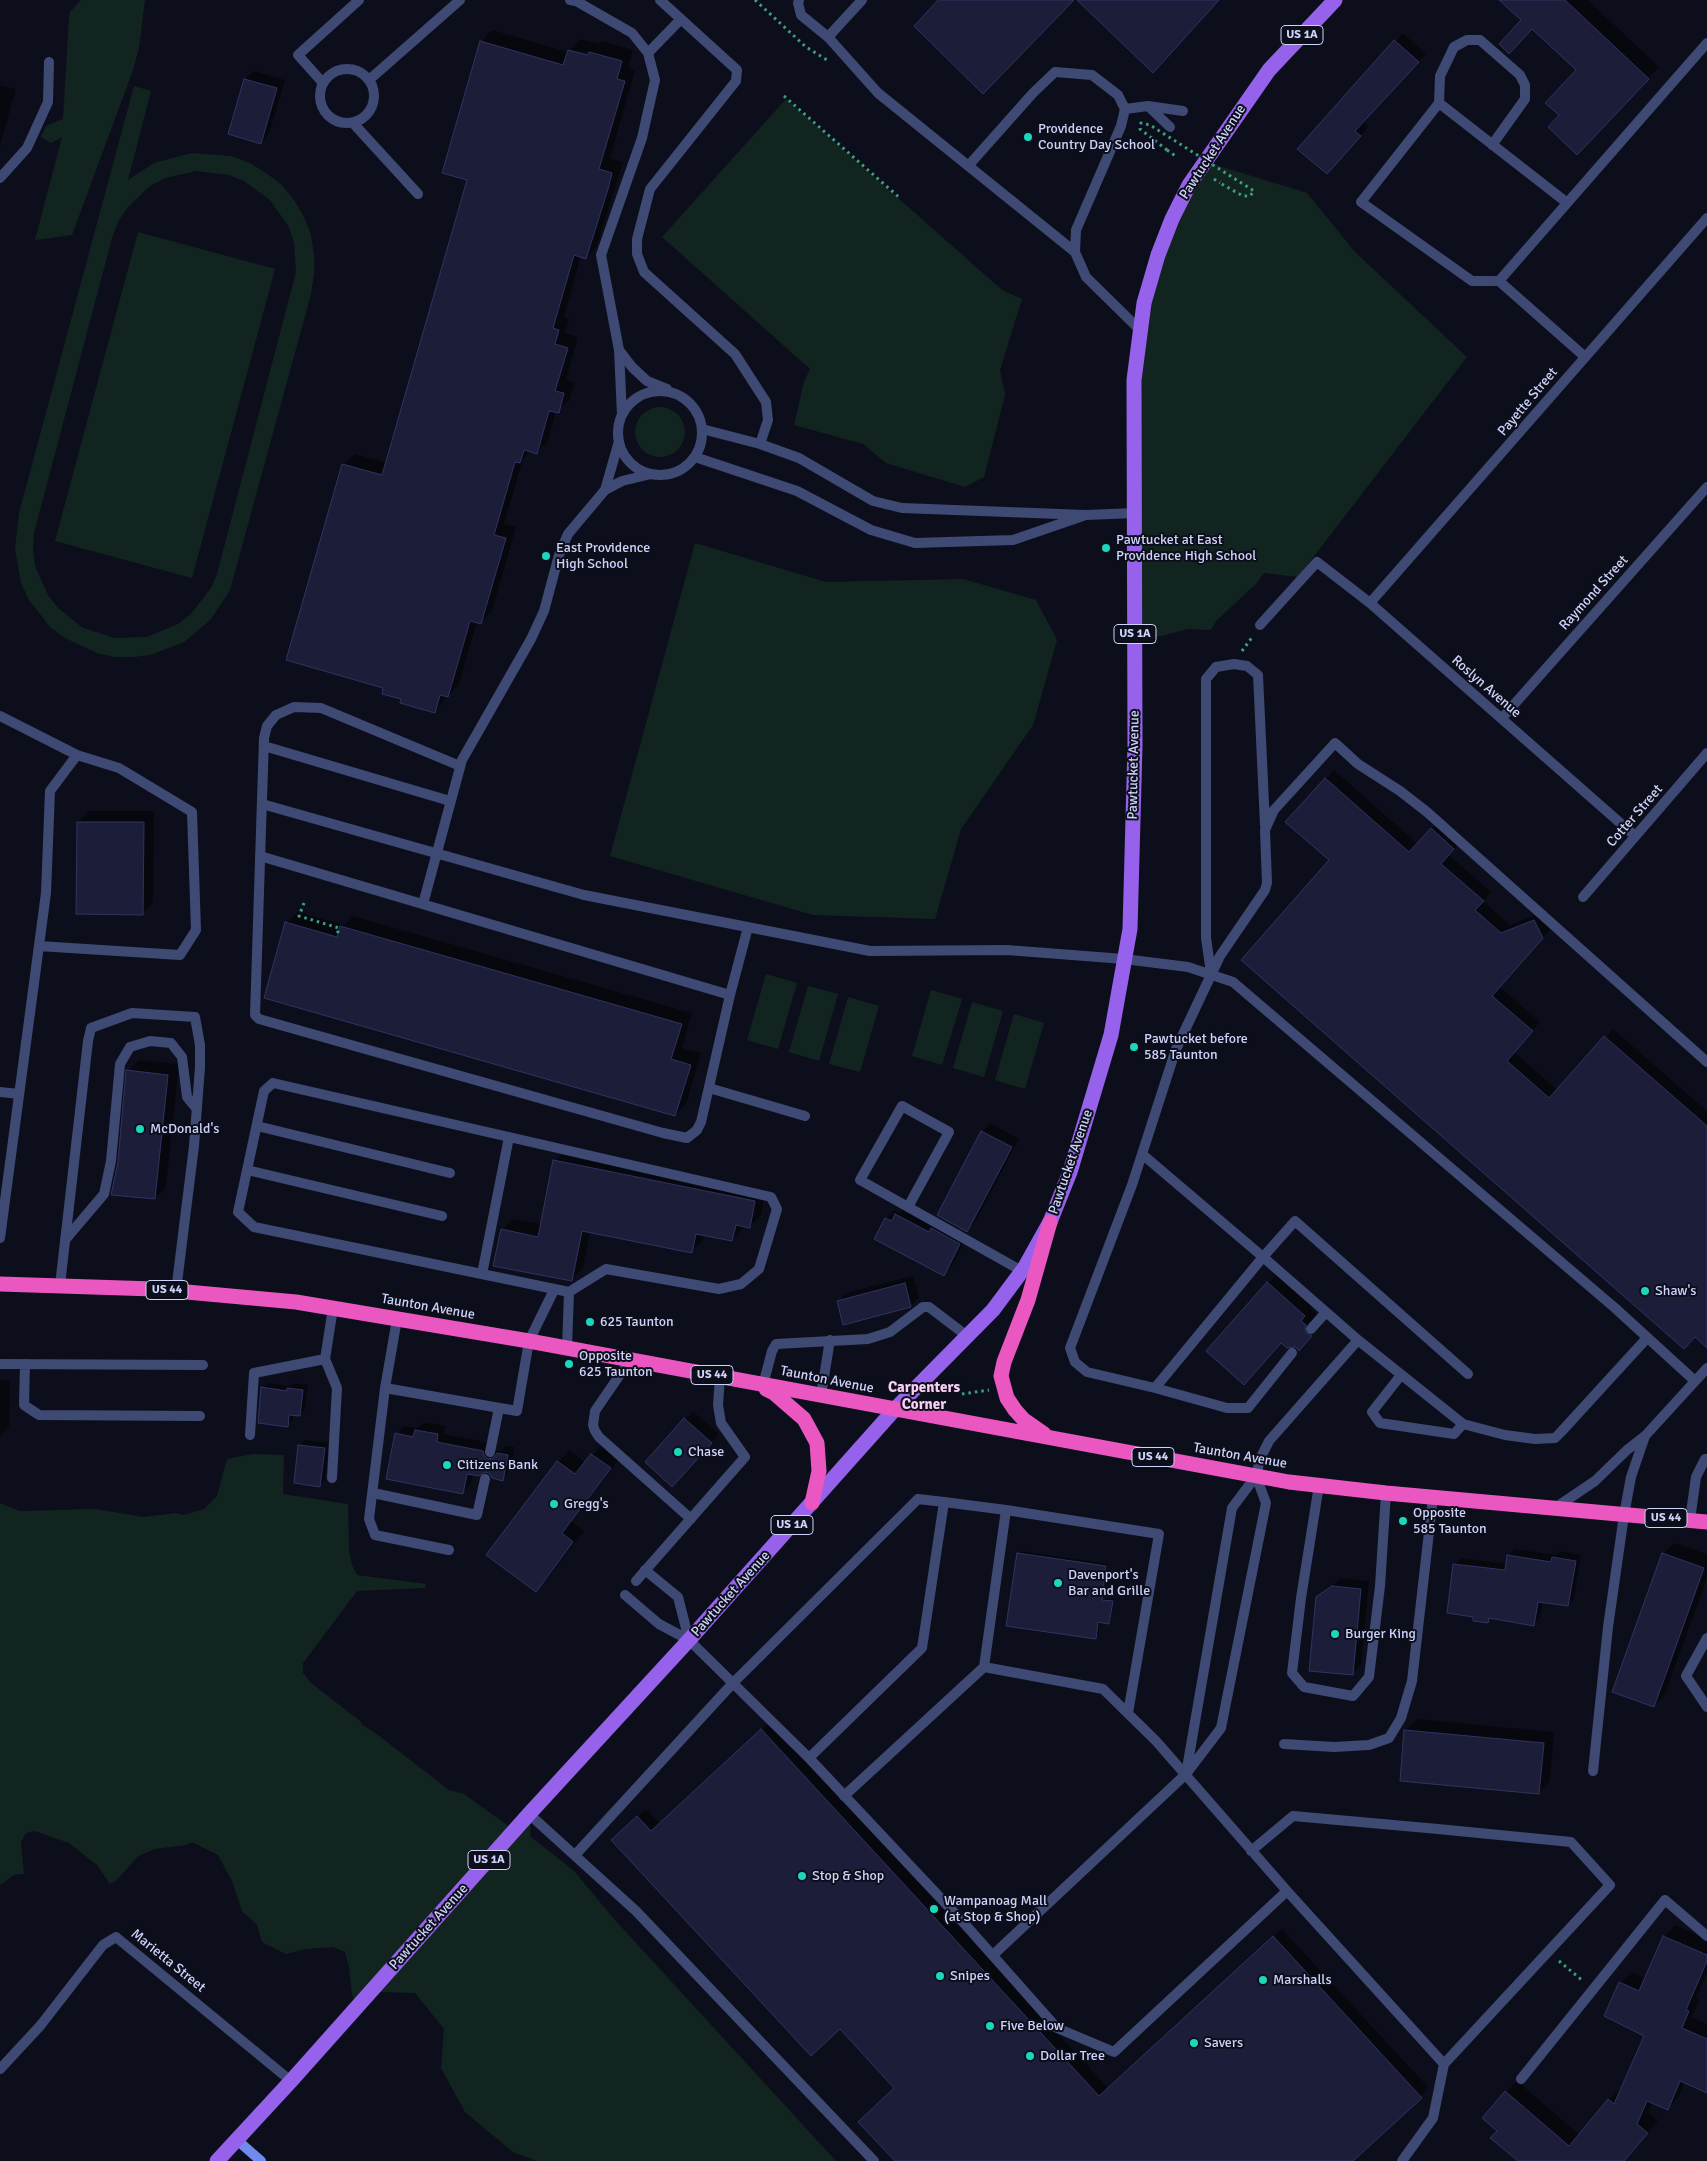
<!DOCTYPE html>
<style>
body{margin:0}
canvas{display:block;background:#0d0e1b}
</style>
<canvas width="1707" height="2161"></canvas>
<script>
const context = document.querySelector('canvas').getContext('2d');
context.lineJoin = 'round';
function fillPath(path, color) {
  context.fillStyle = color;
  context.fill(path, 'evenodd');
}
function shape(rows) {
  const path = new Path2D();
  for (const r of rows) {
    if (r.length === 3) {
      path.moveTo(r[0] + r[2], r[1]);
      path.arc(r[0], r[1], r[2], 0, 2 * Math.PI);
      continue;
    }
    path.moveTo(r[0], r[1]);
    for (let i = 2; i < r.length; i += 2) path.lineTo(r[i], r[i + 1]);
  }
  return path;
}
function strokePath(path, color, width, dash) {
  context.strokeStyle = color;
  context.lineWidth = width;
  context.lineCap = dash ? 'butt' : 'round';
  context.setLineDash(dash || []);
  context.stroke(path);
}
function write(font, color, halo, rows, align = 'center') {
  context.font = font + ' Signika,sans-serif';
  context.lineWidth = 4;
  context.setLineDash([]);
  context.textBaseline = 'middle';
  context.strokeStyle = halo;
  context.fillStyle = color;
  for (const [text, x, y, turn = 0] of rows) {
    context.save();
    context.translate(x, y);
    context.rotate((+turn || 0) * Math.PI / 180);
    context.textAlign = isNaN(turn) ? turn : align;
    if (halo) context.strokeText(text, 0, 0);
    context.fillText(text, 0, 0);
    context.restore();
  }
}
fillPath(shape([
 [81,0,145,0,139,48,133,70,72,235,35,240,62,137,51,143,41,137,46,126,63,119,69,17,70,12],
 [134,86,151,91,128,180,154,163,192,153,231,156,250,163,266,173,282,185,294,200,304,217,311,235,314,255,314,274,311,294,230,590,211,619,184,642,150,655,133,657,115,657,97,653,65,638,51,628,29,600,21,583,15,549,19,513],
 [196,171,229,175,244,181,270,200,289,227,294,243,296,272,217,574,211,588,191,614,178,624,147,637,115,638,83,628,58,608,48,595,35,566,33,549,34,533,112,238,118,222,127,208,150,186,165,178],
 [786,99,1002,290,1022,299,1000,370,1005,395,984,477,965,487,886,463,863,444,794,425,804,382,810,369,662,237],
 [1203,161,1307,193,1355,252,1467,357,1298,577,1264,573,1256,584,1216,621,1211,630,1188,629,1162,636,1127,637,1137,326],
 [138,232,275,269,192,578,55,541],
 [660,432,25],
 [695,543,826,582,963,579,1036,600,1057,640,1033,725,961,829,935,919,813,915,610,856],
 [766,974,797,983,778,1049,747,1040],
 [808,986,838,994,819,1061,789,1052],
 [931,990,962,999,942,1065,912,1056],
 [848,997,879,1006,860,1072,829,1064],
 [972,1002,1003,1011,984,1077,953,1068],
 [1014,1014,1044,1023,1025,1089,995,1080],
 [253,1454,284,1455,283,1494,348,1504,349,1551,352,1565,357,1575,426,1584,425,1588,357,1591,303,1663,303,1673,311,1683,360,1721,362,1725,374,1732,449,1790,464,1794,514,1830,531,1821,530,1836,574,1871,614,1919,836,2161,537,2161,513,2152,465,2112,441,2068,444,2029,415,1993,380,1992,356,2003,352,1995,349,1967,345,1952,333,1947,306,1949,286,1954,262,1942,257,1925,242,1911,232,1881,218,1855,192,1842,186,1845,154,1849,137,1857,117,1880,110,1884,97,1865,69,1843,35,1831,26,1833,21,1842,24,1874,14,1875,0,1885,0,1503,20,1511,95,1509,143,1517,176,1513,183,1515,204,1509,217,1496,227,1459]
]), '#11241f');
fillPath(shape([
 [1501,0,1588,0,1659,67,1588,142,1561,115,1578,70],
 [492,30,568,52,580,39,599,44,602,41,633,50,628,68,635,70,610,158,623,162,597,246,586,257,581,256,564,317,569,319,565,333,578,337,566,380,575,382,569,401,556,411,548,441,537,452,531,451,523,459,504,524,516,527,492,611,480,623,477,622,459,684,434,712,403,698,385,687,343,465,355,454,387,463,469,179,481,42],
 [1403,33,1426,54,1363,122,1368,127,1335,165,1299,148],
 [254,71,285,80,269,134,261,143,230,134,245,79],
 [0,85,16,89,0,145],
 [1334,770,1418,844,1440,820,1462,840,1449,855,1491,892,1483,901,1510,925,1542,912,1551,929,1500,987,1540,1022,1514,1052,1558,1090,1613,1029,1707,1111,1707,1346,1331,860,1287,822],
 [89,811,154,811,153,903,142,914,78,822],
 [298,912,344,925,353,916,692,1013,682,1048,701,1053,686,1104,675,1115,286,923],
 [139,1060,179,1064,166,1187,155,1198,119,1162,128,1071],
 [990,1123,1019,1139,975,1222,966,1230,982,1132],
 [566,1150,766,1190,761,1215,749,1227,744,1226,743,1229,732,1240,704,1235,703,1240,692,1252,590,1231,583,1268,571,1280,502,1230,513,1219,542,1224,555,1161],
 [905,1207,968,1236,952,1266,943,1274,876,1238,886,1218,895,1210,899,1213],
 [1279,1272,1315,1304,1311,1309,1316,1313,1315,1320,1322,1324,1310,1338,1296,1346,1282,1342,1268,1283],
 [913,1276,919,1298,911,1306,844,1324,838,1302,846,1293],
 [0,1380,10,1380,9,1427,0,1436],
 [268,1383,291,1386,294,1383,308,1385,305,1409,300,1414,293,1414,293,1420,287,1425,262,1388],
 [693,1411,719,1434,680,1477,647,1462],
 [424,1422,446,1426,444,1434,491,1443,492,1446,497,1451,501,1451,506,1446,515,1447,510,1471,502,1479,486,1471,473,1474,471,1484,462,1493,396,1434,404,1426,418,1428],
 [305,1440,329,1443,325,1480,320,1485,300,1446],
 [603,1443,621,1457,572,1521,584,1531,547,1579,536,1590,558,1462,569,1450,586,1463],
 [1674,1543,1707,1554,1707,1578,1665,1694,1654,1706,1663,1554],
 [1515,1549,1556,1555,1560,1551,1581,1555,1574,1599,1568,1605,1543,1601,1540,1618,1533,1624,1492,1617,1488,1621,1454,1565,1461,1558,1507,1564,1509,1555],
 [1020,1551,1108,1564,1103,1598,1114,1599,1111,1620,1109,1623,1100,1621,1098,1635,1096,1637,1018,1554],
 [1341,1578,1369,1581,1361,1665,1352,1674,1317,1598],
 [1417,1719,1554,1732,1550,1781,1539,1793,1406,1730],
 [770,1722,1108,2088,1282,1929,1429,2088,1351,2161,897,2161,896,2088,840,2028,621,1831,646,1809,660,1823],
 [1675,1925,1707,1939,1707,1973,1696,1998,1699,2000,1692,2017,1707,2024,1707,2087,1685,2082,1679,2097,1668,2108,1653,2102,1648,2112,1658,2121,1624,2161,1519,2161,1498,2131,1506,2092,1517,2081,1580,2135,1609,2100,1620,2089,1622,2090,1645,2036,1620,1983,1631,1972,1646,1978,1664,1937]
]), '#0007');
const building = shape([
 [938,0,1074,0,983,94,914,26,938,0],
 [1077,0,1219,0,1153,73,1077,0],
 [1499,0,1565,0,1649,79,1577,155,1548,127,1559,115,1545,103,1576,70,1532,29,1509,54,1499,44,1521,20,1499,0],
 [1394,40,1419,62,1355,131,1361,136,1327,174,1297,149,1394,40],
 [480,41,563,65,568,50,588,55,589,52,622,61,617,79,625,81,599,169,612,173,608,189,586,259,574,255,553,328,559,330,555,344,568,348,555,391,564,393,559,413,549,411,537,454,524,450,520,463,515,462,494,535,506,538,481,624,470,621,448,697,440,695,435,713,400,703,401,699,382,694,383,688,286,660,342,464,382,475,467,180,442,173,480,41],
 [244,79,277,88,261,144,228,134,244,79],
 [1325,778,1409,852,1431,828,1454,849,1441,864,1484,901,1475,910,1501,933,1534,920,1543,938,1492,996,1533,1031,1507,1061,1549,1098,1604,1036,1707,1126,1707,1348,1695,1337,1684,1349,1241,960,1329,860,1285,822,1325,778],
 [77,822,144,822,143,915,76,914,77,822],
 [285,922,337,937,340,926,682,1024,671,1059,691,1065,675,1116,264,998,285,922],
 [126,1070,168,1075,155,1199,111,1195,118,1162,126,1070],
 [981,1131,1012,1147,967,1232,937,1215,981,1131],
 [553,1160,755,1201,750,1228,736,1225,732,1241,696,1234,692,1253,582,1231,572,1281,493,1266,501,1229,538,1237,553,1160],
 [895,1214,929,1232,931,1228,960,1244,944,1276,874,1239,885,1218,892,1221,895,1214],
 [1267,1282,1305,1316,1301,1321,1306,1325,1305,1332,1312,1336,1299,1351,1296,1347,1287,1348,1281,1343,1244,1385,1206,1351,1267,1282],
 [905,1283,911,1307,843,1325,837,1301,905,1283],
 [261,1387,287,1391,287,1388,303,1390,300,1416,289,1415,288,1427,258,1423,261,1387],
 [684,1418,712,1443,672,1487,645,1462,684,1418],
 [415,1430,438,1434,437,1442,483,1451,484,1455,488,1459,493,1458,497,1453,508,1455,503,1481,492,1478,490,1474,486,1472,479,1476,467,1474,463,1494,386,1479,395,1433,413,1437,415,1430],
 [298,1445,325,1448,320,1487,294,1483,298,1445],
 [591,1454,611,1468,562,1533,573,1542,536,1592,486,1555,557,1461,575,1474,591,1454],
 [1017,1553,1106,1566,1102,1600,1113,1601,1109,1624,1098,1622,1096,1639,1006,1626,1017,1553],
 [1662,1553,1704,1568,1654,1707,1612,1692,1662,1553],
 [1507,1555,1551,1562,1552,1557,1576,1561,1568,1606,1538,1602,1534,1626,1489,1618,1488,1623,1473,1621,1473,1617,1447,1613,1453,1564,1505,1570,1507,1555],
 [1332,1586,1361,1589,1353,1675,1309,1671,1316,1597,1332,1586],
 [761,1729,1099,2096,1273,1936,1422,2098,1353,2161,895,2161,858,2122,894,2088,840,2029,811,2056,611,1840,637,1816,651,1831,761,1729],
 [1404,1730,1544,1743,1539,1794,1400,1781,1404,1730],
 [1663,1936,1707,1955,1707,1961,1686,2010,1689,2011,1682,2028,1707,2039,1707,2093,1680,2081,1668,2110,1647,2101,1637,2124,1648,2133,1624,2161,1518,2161,1490,2138,1497,2131,1482,2118,1505,2091,1569,2146,1608,2099,1614,2104,1644,2036,1604,2016,1619,1982,1639,1991,1663,1936]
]);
fillPath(building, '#1c1d39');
strokePath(building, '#303362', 1);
strokePath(shape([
 [755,0,806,47,827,60],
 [784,96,901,199],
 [1167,150,1177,157],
 [1214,179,1220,183],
 [1242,651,1253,636],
 [304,903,299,916,339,928,337,935],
 [962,1394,989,1390],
 [1559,1961,1583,1981]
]), '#3b9f80', 3, [2.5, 4]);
strokePath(shape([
 [570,0,576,1,632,33,648,53,655,80,642,138,601,255,619,350,622,415],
 [660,0,737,70,736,81,650,189,637,239,637,254,644,272,735,354,766,402,768,420,760,444],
 [799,0,798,3,801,15,828,37,878,93,1075,252],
 [828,37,862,0],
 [648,53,681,19],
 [347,96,27],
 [369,80,460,0],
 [323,83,298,55,359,0],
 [1439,103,1440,76,1454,47,1467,40,1480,40,1520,75,1525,85,1525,99,1492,145],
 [1148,106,1183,111],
 [1125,109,1148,106,1170,127],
 [353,123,418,194],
 [969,165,1033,93,1055,72,1092,75,1118,95,1125,109,1121,126,1076,230,1075,252,1086,277,1141,331],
 [0,178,27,148,48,102,49,62],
 [1499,281,1472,281,1361,202,1439,103,1566,202],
 [619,350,632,367,647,381,667,389],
 [660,433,42],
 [702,429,760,444,799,458,873,501,902,508,1086,515,1135,513],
 [695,457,797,491,871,530,915,543,1013,540,1083,516],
 [605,490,619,441],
 [0,716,77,755],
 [264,746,450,801],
 [460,766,321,708,294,707,276,715,267,726,264,738,255,1015,259,1019,663,1133,687,1138,697,1130,701,1122,730,995,748,927],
 [262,804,584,895,870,951,1007,950,1124,959,1188,967,1233,982,1615,1308,1695,1381],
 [260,856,730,995],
 [423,904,462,760,531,639,544,611,559,555,568,534,605,490,622,481,651,474],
 [1211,973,1206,938,1206,679,1216,667,1234,664,1247,666,1258,675,1265,825],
 [273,1083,771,1197,777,1209,759,1269,741,1284,719,1289,606,1269,569,1292,254,1227,238,1212,264,1091,273,1083],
 [709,1088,805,1116],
 [0,1092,19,1094],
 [257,1126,450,1173],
 [1142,1154,1263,1257,1295,1221,1468,1374],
 [247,1170,442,1216],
 [908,1207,949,1132,902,1106,860,1180,908,1207,1022,1271],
 [0,1238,46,893,50,791,77,755,119,768,192,812,196,930,180,955,39,946],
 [65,1240,104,1194,111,1161,120,1064,130,1047,150,1041,171,1043,182,1057,187,1097,197,1109],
 [482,1274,509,1137],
 [60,1285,88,1041,91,1028,132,1013,195,1017,200,1045,200,1067,194,1146,176,1291],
 [397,1319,385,1388,369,1519,375,1535,449,1550],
 [1311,1329,1326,1312],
 [1358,1340,1463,1424,1505,1435,1535,1439,1555,1438,1561,1432,1647,1338],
 [567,1348,569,1292],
 [325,1359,337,1388,332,1478],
 [630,1360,595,1411,593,1425,595,1431,599,1437,691,1519],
 [0,1364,203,1365],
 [25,1364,24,1405,39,1415,200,1416],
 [1401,1375,1372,1412,1380,1423,1454,1434,1463,1424],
 [763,1385,772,1351,776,1344,868,1339,890,1332,923,1307,929,1307,967,1336],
 [385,1388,517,1411,529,1341,554,1290],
 [1155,1388,1227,1408,1248,1408,1292,1353],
 [821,1395,830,1340],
 [250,1435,254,1373,325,1359,333,1308],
 [490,1452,499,1408],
 [1319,1485,1301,1598,1292,1673,1304,1687,1353,1696,1369,1677,1380,1586,1386,1493],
 [373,1493,477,1515,485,1479],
 [944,1502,1006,1510],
 [1555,1508,1595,1481,1627,1450,1645,1436,1707,1368],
 [1690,1520,1696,1477,1705,1459,1707,1459],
 [645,1570,678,1597,689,1640],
 [636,1581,745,1457,721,1423,718,1405,720,1377],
 [625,1595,659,1624,689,1640,809,1758,963,1922,1057,2028,1114,2052,1287,1891,1156,1741,1103,1689,984,1667],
 [1707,1638,1686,1676,1707,1707],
 [1284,1744,1334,1747,1369,1745,1389,1738,1401,1718,1412,1681,1433,1497],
 [1593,1771,1608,1627,1624,1515,1631,1477,1645,1436],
 [1186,1774,1232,1508,1256,1476,1260,1459,1269,1441,1358,1340,1263,1257,1155,1388,1087,1372,1075,1362,1070,1348,1132,1185,1176,1049,1220,956,1265,890,1267,883,1265,830,1274,810,1335,743,1358,764,1400,791,1427,812,1707,1062],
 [844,1796,984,1667,1006,1510,1159,1534,1128,1713],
 [529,1814,636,1911,874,2161],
 [1251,1851,1293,1816,1438,1829,1571,1842,1610,1885,1444,2064,1433,2118,1402,2161],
 [576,1854,733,1683,918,1499,944,1502,922,1648,809,1758],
 [1287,1891,1444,2064],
 [993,1955,1186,1774,1221,1728,1266,1503,1256,1476],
 [1521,2079,1665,1900,1707,1936]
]), '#3e4974', 10);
strokePath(shape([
 [1584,356,1499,281,1707,43],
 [1370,603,1707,218],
 [1260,625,1317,562,1370,603,1635,836],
 [1502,718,1707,487],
 [1583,897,1707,753],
 [0,2069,40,2026,103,1945,116,1937,291,2081]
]), '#3e4974', 10);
strokePath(shape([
 [237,2140,261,2161]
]), '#708bed', 10);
strokePath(shape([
 [217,2161,291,2081,529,1814,689,1640,895,1409,993,1310,1025,1267,1050,1222,1070,1172,1111,1035,1130,929,1135,745,1134,380,1144,303,1158,255,1172,219,1189,185,1269,70,1335,0]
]), '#9662eb', 15);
strokePath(shape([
 [0,1284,154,1289,296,1302,529,1341,1289,1482,1386,1493,1707,1522],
 [766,1389,774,1393,804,1419,817,1443,819,1471,812,1503],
 [1044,1434,1024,1420,1015,1410,1007,1398,1001,1376,1004,1362,1028,1300,1050,1222]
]), '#ea57c1', 15);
strokePath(shape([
 [1167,150,1140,129,1141,123,1150,125,1254,191,1250,196,1243,196,1220,183]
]), '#3b9f80', 3, [2.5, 4]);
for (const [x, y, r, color] of [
 [1028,137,5,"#1bd7bc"],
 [1106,548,5,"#1bd7bc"],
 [546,556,5,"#1bd7bc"],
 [1134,1047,5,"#1bd7bc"],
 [140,1129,5,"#1bd7bc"],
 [1645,1291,5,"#1bd7bc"],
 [590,1322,5,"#1bd7bc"],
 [569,1364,5,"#1bd7bc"],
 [678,1452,5,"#1bd7bc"],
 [447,1465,5,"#1bd7bc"],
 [554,1504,5,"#1bd7bc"],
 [1403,1521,5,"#1bd7bc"],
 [1058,1583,5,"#1bd7bc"],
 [1335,1634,5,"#1bd7bc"],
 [802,1876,5,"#1bd7bc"],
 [934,1909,5,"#1bd7bc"],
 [940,1976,5,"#1bd7bc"],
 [1263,1980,5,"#1bd7bc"],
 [990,2026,5,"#1bd7bc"],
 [1194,2043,5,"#1bd7bc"],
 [1030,2056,5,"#1bd7bc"]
]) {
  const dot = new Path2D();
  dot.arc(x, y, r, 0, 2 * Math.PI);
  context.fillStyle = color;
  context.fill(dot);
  strokePath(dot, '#0d0e1b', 2);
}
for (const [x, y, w] of [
 [1302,35,42],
 [1135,634,42],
 [167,1290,42],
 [712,1375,42],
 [1153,1457,42],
 [1666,1518,42],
 [792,1525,42],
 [489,1860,42]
]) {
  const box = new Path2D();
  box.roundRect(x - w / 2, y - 9.5, w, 19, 4);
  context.fillStyle = '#0d0e1b';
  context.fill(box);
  strokePath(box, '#cdd3f9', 1);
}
write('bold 12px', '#cdd3f9', null, [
 ["US 1A",1302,35],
 ["US 1A",1135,634],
 ["US 44",167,1290],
 ["US 44",712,1375],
 ["US 44",1153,1457],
 ["US 44",1666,1518],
 ["US 1A",792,1525],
 ["US 1A",489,1860]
]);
write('14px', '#cdd3f9', '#0d0e1b', [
 ["Providence",1038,129],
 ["Country Day School",1038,145],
 ["Pawtucket at East",1116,540],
 ["Providence High School",1116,556],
 ["East Providence",556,548],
 ["High School",556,564],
 ["Pawtucket before",1144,1039],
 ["585 Taunton",1144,1055],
 ["McDonald's",150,1129],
 ["Shaw's",1655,1291],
 ["625 Taunton",600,1322],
 ["Opposite",579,1356],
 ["625 Taunton",579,1372],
 ["Chase",688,1452],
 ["Citizens Bank",457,1465],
 ["Gregg's",564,1504],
 ["Opposite",1413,1513],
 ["585 Taunton",1413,1529],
 ["Davenport's",1068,1575],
 ["Bar and Grille",1068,1591],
 ["Burger King",1345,1634],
 ["Stop & Shop",812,1876],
 ["Wampanoag Mall",944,1901],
 ["(at Stop & Shop)",944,1917],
 ["Snipes",950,1976],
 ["Marshalls",1273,1980],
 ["Five Below",1000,2026],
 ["Savers",1204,2043],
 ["Dollar Tree",1040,2056]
], 'left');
write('14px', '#cdd3f9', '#0d0e1b', [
 ["Pawtucket Avenue",1213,152,-57],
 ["Payette Street",1528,402,-50],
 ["Raymond Street",1594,593,-48],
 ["Roslyn Avenue",1486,687,41],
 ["Pawtucket Avenue",1134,765,-89],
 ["Cotter Street",1635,816,-49],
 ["Pawtucket Avenue",1071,1162,-71],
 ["Taunton Avenue",428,1307,10],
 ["Taunton Avenue",827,1380,11],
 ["Taunton Avenue",1240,1456,10],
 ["Pawtucket Avenue",731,1594,-48],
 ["Pawtucket Avenue",429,1927,-48],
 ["Marietta Street",168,1961,39]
]);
write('bold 15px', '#f9cff4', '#0d0e1b', [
 ["Carpenters",924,1388],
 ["Corner",924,1405]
]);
</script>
